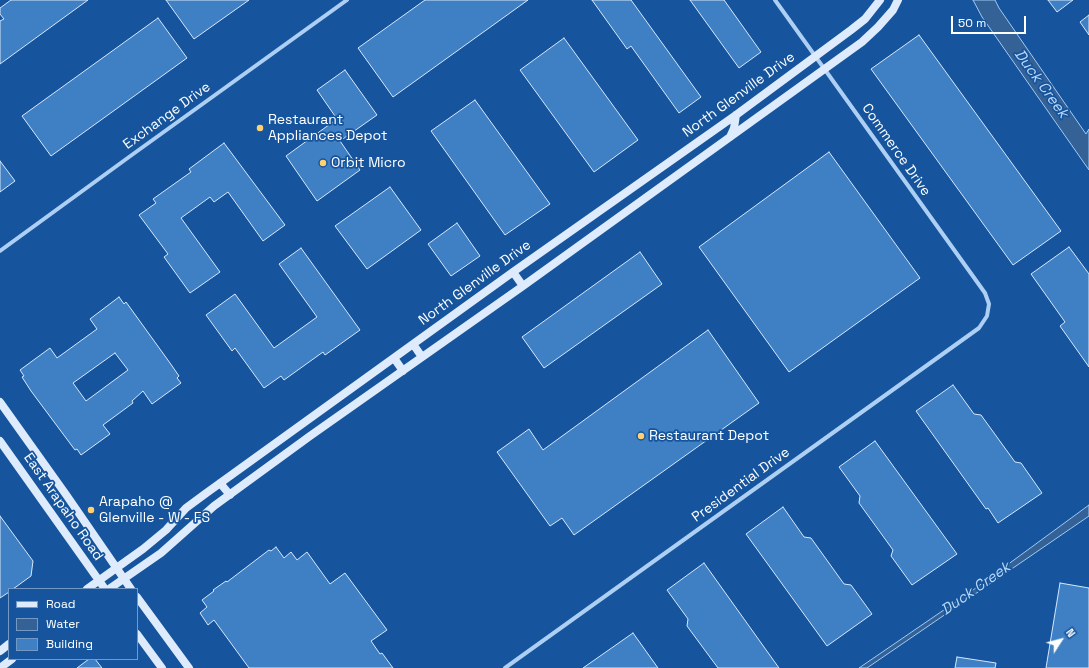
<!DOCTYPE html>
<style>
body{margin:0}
#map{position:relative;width:1089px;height:668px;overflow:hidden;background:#16559d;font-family:"Space Grotesk",sans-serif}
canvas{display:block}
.legend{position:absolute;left:8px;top:588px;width:130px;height:72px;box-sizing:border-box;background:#16559d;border:1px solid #7399c4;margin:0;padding:5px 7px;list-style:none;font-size:12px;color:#fff}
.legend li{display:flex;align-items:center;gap:8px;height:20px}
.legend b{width:20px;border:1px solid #7399c4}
.north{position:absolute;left:1041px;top:620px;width:40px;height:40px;-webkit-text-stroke:3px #16559d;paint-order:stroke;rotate:54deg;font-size:11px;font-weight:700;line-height:16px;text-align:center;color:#fff}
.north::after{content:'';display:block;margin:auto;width:14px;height:18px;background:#fff;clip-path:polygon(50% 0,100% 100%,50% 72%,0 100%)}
.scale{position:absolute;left:951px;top:16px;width:75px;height:18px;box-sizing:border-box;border:2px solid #fff;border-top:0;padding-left:5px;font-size:12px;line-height:14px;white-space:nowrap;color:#fff;-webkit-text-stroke:3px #16559d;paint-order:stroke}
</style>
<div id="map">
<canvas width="1089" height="668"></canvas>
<ul class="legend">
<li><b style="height:5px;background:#ddebfc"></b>Road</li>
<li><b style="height:11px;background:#346296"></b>Water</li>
<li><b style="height:11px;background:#3f7fc3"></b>Building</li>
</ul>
<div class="north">N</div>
<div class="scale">50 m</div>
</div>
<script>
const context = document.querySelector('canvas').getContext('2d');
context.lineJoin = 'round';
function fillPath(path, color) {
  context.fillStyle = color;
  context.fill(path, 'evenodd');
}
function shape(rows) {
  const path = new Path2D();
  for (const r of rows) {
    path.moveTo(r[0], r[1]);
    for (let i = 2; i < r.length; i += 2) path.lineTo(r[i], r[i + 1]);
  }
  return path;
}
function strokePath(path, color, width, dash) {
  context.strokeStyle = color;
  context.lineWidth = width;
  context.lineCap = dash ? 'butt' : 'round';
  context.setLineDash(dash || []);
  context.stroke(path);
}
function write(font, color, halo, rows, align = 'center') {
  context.font = font + ' "Space Grotesk",sans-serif';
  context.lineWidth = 3.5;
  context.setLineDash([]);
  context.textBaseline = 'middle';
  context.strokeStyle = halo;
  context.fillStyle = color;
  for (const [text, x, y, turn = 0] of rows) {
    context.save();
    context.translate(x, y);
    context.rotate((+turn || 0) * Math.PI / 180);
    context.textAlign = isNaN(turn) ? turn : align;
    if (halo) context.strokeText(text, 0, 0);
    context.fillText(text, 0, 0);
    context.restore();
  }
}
const water = shape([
 [973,0,995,0,999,8,1086,134,1089,129,1089,170,982,17,973,0],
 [1089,505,1089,516,867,668,859,668,973,590,1089,505]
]);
fillPath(water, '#346296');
strokePath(water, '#a0caf5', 1);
const building = shape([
 [11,0,88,0,0,64,0,21,4,19,0,14,0,8,11,0],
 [166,0,249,0,194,39,166,0],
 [425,0,528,0,393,97,358,48,425,0],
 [592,0,631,0,701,97,679,113,631,46,627,49,592,0],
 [690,0,724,0,761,52,739,68,690,0],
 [1048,0,1073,0,1057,12,1048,0],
 [1089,15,1089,35,1080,22,1089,15],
 [158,18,187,58,51,156,22,116,158,18],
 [919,35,1061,231,1013,265,871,69,919,35],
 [564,38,638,140,594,172,520,70,564,38],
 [345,70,377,115,340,141,360,170,317,201,286,156,337,119,317,90,345,70],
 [475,100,550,204,505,235,431,131,475,100],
 [224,143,285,225,263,241,228,192,214,202,210,197,181,218,220,272,190,293,164,257,168,254,139,215,156,203,153,199,191,172,189,169,224,143],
 [829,152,920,278,789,372,699,247,829,152],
 [0,161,15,181,0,192,0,161],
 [390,187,421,230,367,269,335,226,390,187],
 [457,223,480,256,451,276,428,244,457,223],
 [1069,247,1089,274,1089,367,1060,326,1065,322,1031,274,1069,247],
 [301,248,360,330,325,355,323,352,284,380,281,376,264,388,235,348,232,351,206,315,235,294,274,348,317,317,279,264,301,248],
 [640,252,662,284,544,368,522,337,640,252],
 [119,297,124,304,126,302,170,363,179,376,177,378,181,383,152,404,143,391,132,401,133,403,103,425,110,434,81,455,77,449,75,450,31,391,22,377,24,376,20,370,50,348,57,358,97,329,90,319,119,297],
 [115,353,128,370,86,401,73,383,115,353],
 [708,330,759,403,574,535,562,518,550,526,497,452,529,429,543,450,708,330],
 [953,385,974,414,981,415,1015,462,1021,463,1042,493,998,523,988,508,986,509,916,411,953,385],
 [875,441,957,554,912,585,891,556,893,550,859,503,860,496,839,467,875,441],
 [783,507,804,537,811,538,844,584,851,585,872,614,827,646,746,534,783,507],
 [0,516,33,561,31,576,13,589,9,589,9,592,0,598,0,516],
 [276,547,284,558,291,552,297,560,307,552,330,584,345,573,387,630,371,641,380,654,382,653,393,668,249,668,214,620,208,625,200,613,207,607,202,600,214,591,213,590,226,581,227,582,269,550,271,551,276,547],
 [704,563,779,668,718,668,687,626,688,619,667,590,704,563],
 [1060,583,1089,588,1089,668,1046,668,1060,583],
 [633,633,658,668,583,668,633,633],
 [957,657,996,663,995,668,955,668,957,657],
 [89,659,95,659,102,668,77,668,89,659]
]);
fillPath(building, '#3f7fc3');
strokePath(building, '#d5e8fd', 1);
strokePath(shape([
 [0,251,129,157,347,0],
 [505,668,979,328,987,316,989,304,985,293,775,0]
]), '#adcff3', 4);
strokePath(shape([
 [730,137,734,128,736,115],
 [513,272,523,286],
 [413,344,422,357],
 [394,358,403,371],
 [0,402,67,496,131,589],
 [0,441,105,589],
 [220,483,230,495],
 [87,589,143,549,166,530,186,508,205,494,513,272,736,115,851,30,865,19,880,0],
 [109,589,161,553,214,506,310,436,523,286,862,42,878,27,893,10,898,0],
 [137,597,189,668],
 [137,634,162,668],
 [0,651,9,644],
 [0,668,12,659]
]), '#ddebfc', 8);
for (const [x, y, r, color] of [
 [260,128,4,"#ffd16f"],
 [323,163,4,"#ffd16f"],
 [641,436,4,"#ffd16f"],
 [91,510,4,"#ffd16f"]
]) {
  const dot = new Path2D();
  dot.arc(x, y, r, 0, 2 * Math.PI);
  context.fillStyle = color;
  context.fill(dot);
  strokePath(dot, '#16559d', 1.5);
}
write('14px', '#fff', '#16559d', [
 ["North Glenville Drive",739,95,-36],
 ["Exchange Drive",167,116,-36],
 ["Commerce Drive",896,150,55],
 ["North Glenville Drive",475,283,-36],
 ["Presidential Drive",741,485,-36],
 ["East Arapaho Road",63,507,55]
]);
write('14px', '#fff', '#16559d', [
 ["Restaurant",268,120],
 ["Appliances Depot",268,136],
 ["Orbit Micro",331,163],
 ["Restaurant Depot",649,436],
 ["Arapaho @",99,502],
 ["Glenville - W - FS",99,518]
], 'left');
write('italic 15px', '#bad9f9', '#16559d', [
 ["Duck Creek",1041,84,54],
 ["Duck Creek",976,589,-35]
]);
</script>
